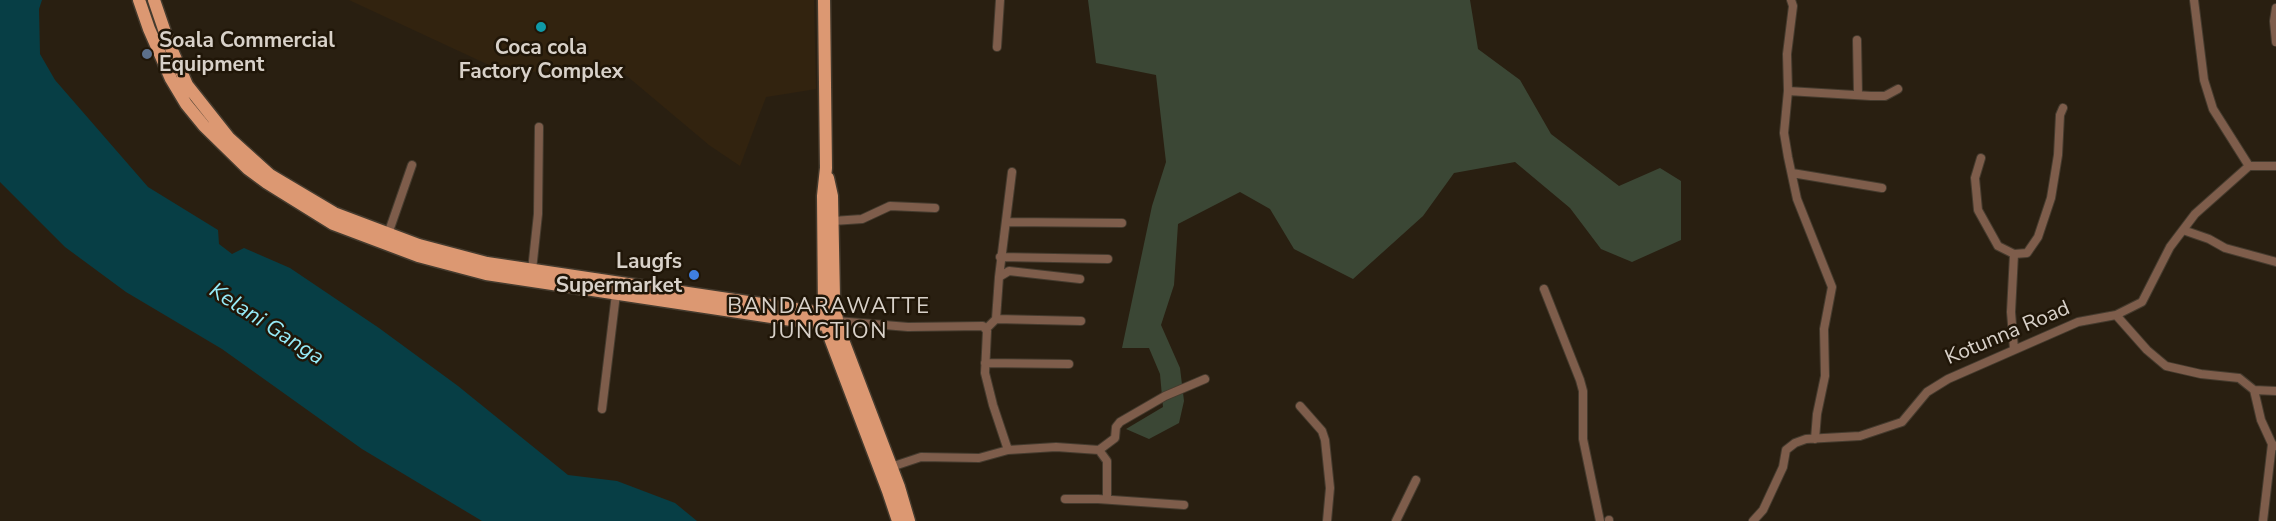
<!DOCTYPE html>
<style>
body{margin:0}
canvas{display:block;background:#291f11}
</style>
<canvas width="2276" height="521"></canvas>
<script>
const context = document.querySelector('canvas').getContext('2d');
context.lineJoin = 'round';
function fillPath(path, color) {
  context.fillStyle = color;
  context.fill(path, 'evenodd');
}
function shape(rows) {
  const path = new Path2D();
  for (const r of rows) {
    path.moveTo(r[0], r[1]);
    for (let i = 2; i < r.length; i += 2) path.lineTo(r[i], r[i + 1]);
  }
  return path;
}
function strokePath(path, color, width, dash) {
  context.strokeStyle = color;
  context.lineWidth = width;
  context.lineCap = dash ? 'butt' : 'round';
  context.setLineDash(dash || []);
  context.stroke(path);
}
function write(font, color, halo, rows, align = 'center') {
  context.font = font + ' "Nunito Sans",sans-serif';
  context.lineWidth = 5;
  context.setLineDash([]);
  context.textBaseline = 'middle';
  context.strokeStyle = halo;
  context.fillStyle = color;
  for (const [text, x, y, turn = 0] of rows) {
    context.save();
    context.translate(x, y);
    context.rotate((+turn || 0) * Math.PI / 180);
    context.textAlign = isNaN(turn) ? turn : align;
    if (halo) context.strokeText(text, 0, 0);
    context.fillText(text, 0, 0);
    context.restore();
  }
}
fillPath(shape([
 [349,0,814,0,816,89,766,97,740,166,709,145,621,71,504,72]
]), '#32230f');
fillPath(shape([
 [1088,0,1470,0,1478,49,1520,80,1551,134,1619,186,1660,168,1681,181,1681,240,1632,262,1601,249,1570,208,1515,162,1454,173,1423,216,1353,279,1294,249,1270,209,1240,192,1178,224,1174,285,1161,325,1180,368,1184,401,1179,423,1149,439,1126,429,1163,407,1160,374,1149,348,1122,348,1152,206,1166,162,1156,75,1096,63]
]), '#3b4735');
fillPath(shape([
 [0,0,42,0,39,9,40,54,55,80,148,187,218,230,219,244,232,254,244,248,290,268,379,328,458,386,568,475,617,481,675,503,697,521,482,521,362,449,222,349,126,292,65,247,0,182]
]), '#073e45');
const street = shape([
 [1791,0,1793,6,1787,54,1788,91,1784,133,1788,157,1797,199,1832,287,1824,329,1825,376,1817,414,1815,439],
 [2194,0,2204,80,2213,109,2249,166],
 [2276,8,2274,21,2276,42],
 [1857,40,1858,95],
 [997,47,1000,0],
 [1788,91,1871,96,1885,96,1898,89],
 [1981,158,1975,178,1978,210,1998,246,2014,254,2027,253,2038,237,2051,198,2058,155,2060,115,2063,108],
 [1792,173,1882,188],
 [833,221,862,219,890,206,935,208],
 [1006,222,1122,223],
 [2183,230,2209,239,2225,248,2276,262],
 [388,234,412,165],
 [2014,254,2011,312,2014,349],
 [1000,257,1108,259],
 [532,270,538,214,539,127],
 [999,277,1012,172],
 [1544,289,1580,380,1583,391,1583,439,1600,521],
 [2116,315,2147,350,2166,366,2201,374,2239,378,2254,390,2276,391],
 [996,319,999,277,1009,271,1080,279],
 [837,321,908,327,983,326,987,331,985,373,993,405,1008,450],
 [986,329,996,319,1081,321],
 [985,363,1069,364],
 [2254,390,2261,420,2272,444,2275,446],
 [1300,406,1322,431,1325,440,1330,488,1327,521],
 [602,409,616,294],
 [1099,450,1107,461,1107,499],
 [888,468,921,457,979,458,1008,450,1056,447,1099,450,1115,438,1116,427,1120,422,1165,396,1205,379],
 [1065,499,1098,499,1184,505],
 [1396,521,1416,480],
 [1609,521,1609,520],
 [1753,521,1763,510,1783,467,1786,450,1795,443,1806,439,1860,436,1902,422,1927,392,1948,379,2078,322,2116,315,2142,302,2170,247,2195,214,2249,166,2276,166],
 [2263,521,2272,444]
]);
const primary = shape([
 [139,0,149,29,171,79,186,104,204,126,248,169,267,183,333,224,418,256,486,274,838,327],
 [154,0,168,41,187,85,229,138,270,175,334,213,419,245,487,263,835,315],
 [824,0,826,168,823,196,824,314,830,338,888,491,898,521],
 [828,178,832,196,834,298,838,327,899,487,909,521]
]);
strokePath(street, '#453b2e', 10);
strokePath(primary, '#453b2e', 15);
strokePath(street, '#7e5d4b', 8);
strokePath(primary, '#dc9872', 12);
for (const [x, y, r, color] of [
 [541,27,6,"#0f9aa8"],
 [147,54,6,"#5c6f8a"],
 [694,275,6,"#3f7fe0"]
]) {
  const dot = new Path2D();
  dot.arc(x, y, r, 0, 2 * Math.PI);
  context.fillStyle = color;
  context.fill(dot);
  strokePath(dot, '#201608', 2);
}
write('bold 21px', '#d8d1c9', '#201608', [
 ["Soala Commercial",159,42],
 ["Equipment",159,66],
 ["Coca cola",541,49,"center"],
 ["Factory Complex",541,73,"center"],
 ["Laugfs",682,263,"right"],
 ["Supermarket",682,287,"right"]
], 'left');
write('21px', '#d8d1c9', '#201608', [
 ["Kotunna Road",2008,334,-23]
]);
context.letterSpacing = '1.5px';
write('22px', '#d8d1c9', '#201608', [
 ["BANDARAWATTE",829,308],
 ["JUNCTION",829,333]
]);
context.letterSpacing = '0px';
write('italic 22px', '#96ebf8', '#201608', [
 ["Kelani Ganga",266,325,33]
]);
</script>
